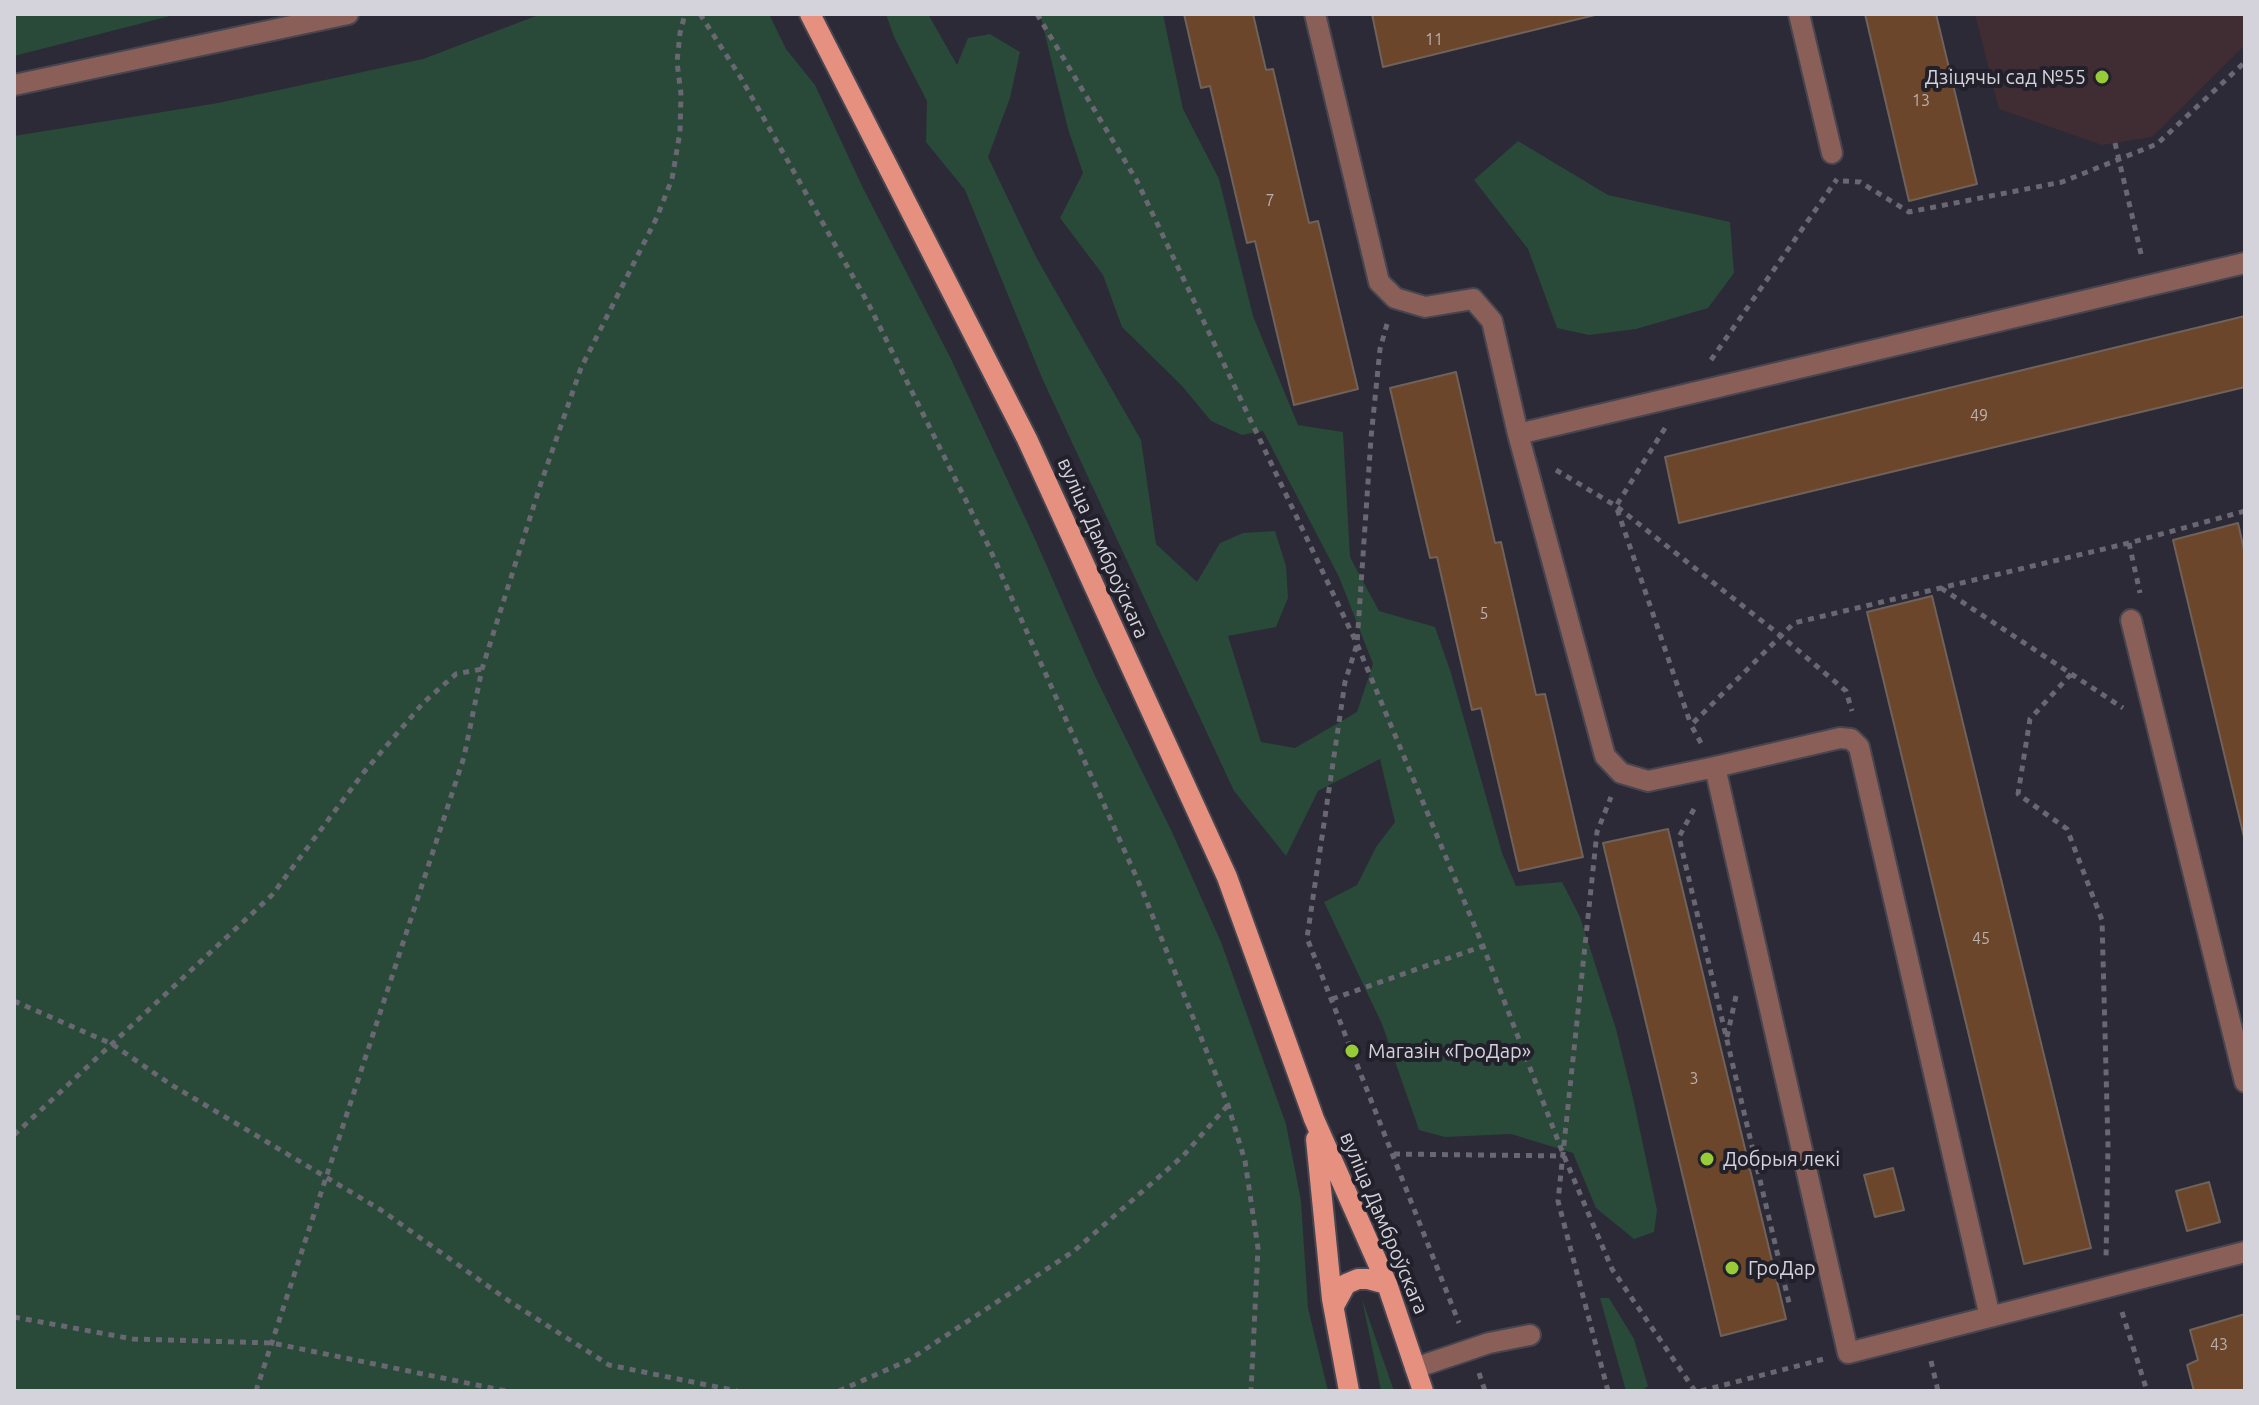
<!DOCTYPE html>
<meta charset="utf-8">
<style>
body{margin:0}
#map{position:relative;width:2259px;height:1405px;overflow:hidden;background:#2b2a36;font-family:Ubuntu,sans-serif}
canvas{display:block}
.frame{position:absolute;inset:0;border:16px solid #d4d3db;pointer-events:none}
</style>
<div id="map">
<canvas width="2259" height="1405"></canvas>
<div class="frame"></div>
</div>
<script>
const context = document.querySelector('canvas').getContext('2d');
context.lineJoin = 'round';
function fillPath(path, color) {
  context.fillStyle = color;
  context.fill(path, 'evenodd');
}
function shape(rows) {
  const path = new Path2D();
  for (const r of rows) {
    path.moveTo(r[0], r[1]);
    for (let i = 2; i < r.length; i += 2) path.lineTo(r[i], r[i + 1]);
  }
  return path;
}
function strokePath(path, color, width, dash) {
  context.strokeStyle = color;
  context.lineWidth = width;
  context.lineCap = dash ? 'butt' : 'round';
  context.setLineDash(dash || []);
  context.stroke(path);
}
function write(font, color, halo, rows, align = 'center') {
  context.font = font + ' Ubuntu,sans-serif';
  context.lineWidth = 8;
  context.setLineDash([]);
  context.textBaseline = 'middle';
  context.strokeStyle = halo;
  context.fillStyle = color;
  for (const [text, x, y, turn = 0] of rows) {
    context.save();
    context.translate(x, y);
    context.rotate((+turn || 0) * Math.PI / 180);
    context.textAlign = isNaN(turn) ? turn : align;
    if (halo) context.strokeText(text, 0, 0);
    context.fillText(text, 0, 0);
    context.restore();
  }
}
fillPath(shape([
 [1975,14,2245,14,2245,45,2152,137,2102,145,1999,109]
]), '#402d33');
fillPath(shape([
 [14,14,178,14,14,56],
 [541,14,769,14,786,49,815,85,863,188,951,359,1035,539,1095,676,1172,832,1221,942,1286,1124,1301,1201,1308,1308,1328,1391,14,1391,14,136,218,103,423,59],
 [886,14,928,14,957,65,968,38,990,34,1020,52,1010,98,988,157,1036,257,1141,440,1156,544,1197,582,1220,543,1243,533,1275,531,1286,566,1288,598,1276,627,1228,636,1261,742,1295,748,1357,712,1373,664,1339,577,1263,431,1242,435,1211,421,1182,386,1122,327,1103,275,1060,218,1083,173,1068,129,1040,14,1163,14,1183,109,1219,179,1253,316,1298,425,1343,432,1350,557,1379,611,1435,627,1451,673,1502,853,1516,886,1562,882,1580,917,1616,1029,1633,1098,1657,1210,1654,1232,1634,1239,1596,1208,1573,1153,1511,1134,1445,1137,1419,1130,1382,1024,1324,902,1357,885,1376,847,1395,822,1380,759,1318,791,1286,856,1234,791,1042,378,965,190,926,142,927,101,894,37],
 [1518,141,1608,195,1730,222,1734,273,1708,308,1636,329,1589,335,1557,328,1528,249,1474,180],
 [1600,1298,1609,1298,1634,1339,1648,1386,1642,1391,1626,1391],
 [1362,1299,1394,1391,1381,1391]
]), '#294939');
const building = shape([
 [1184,14,1253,14,1266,70,1273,69,1309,223,1318,221,1358,389,1294,405,1255,241,1247,243,1210,86,1201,88,1184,14],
 [1372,14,1599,14,1383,67,1372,14],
 [1865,14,1936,14,1977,184,1909,201,1865,14],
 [2245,316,2245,387,1679,523,1665,457,2245,316],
 [1456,372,1495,543,1501,542,1536,695,1545,694,1583,857,1519,871,1481,708,1472,710,1437,557,1430,558,1390,388,1456,372],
 [2238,523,2245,554,2245,841,2173,540,2238,523],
 [1932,596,2091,1248,2024,1264,1867,612,1932,596],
 [1668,829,1786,1319,1721,1336,1603,843,1668,829],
 [1893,1168,1904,1210,1875,1217,1864,1175,1893,1168],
 [2209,1182,2220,1222,2187,1231,2176,1191,2209,1182],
 [2245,1314,2245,1391,2194,1391,2187,1365,2198,1360,2190,1330,2245,1314]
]);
fillPath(building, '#6c462a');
strokePath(building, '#6f625a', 2);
const minor = shape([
 [1315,14,1379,282,1395,298,1425,307,1473,299,1492,321,1518,434,1605,756,1621,773,1648,781,1715,767,1848,1353,2245,1252],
 [1799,14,1832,153],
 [14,85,348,14],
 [1518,434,2245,263],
 [2131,620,2245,1082],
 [1715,767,1840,738,1851,739,1859,747,1990,1317],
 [1415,1368,1489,1343,1530,1335]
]);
const major = shape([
 [810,14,1027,439,1227,877,1314,1119,1387,1284,1423,1391],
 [1316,1139,1332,1299,1349,1391],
 [1334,1306,1346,1284,1358,1279,1368,1279,1387,1284]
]);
strokePath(minor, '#464550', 24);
strokePath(major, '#464550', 24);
strokePath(shape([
 [700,14,741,78,869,305,989,547,1143,892,1228,1105,1245,1161,1258,1248,1251,1391],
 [1037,14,1137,181,1357,644,1483,946,1564,1156,1612,1269,1695,1391],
 [2115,143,2142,258],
 [1843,181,1860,182,1909,212,2062,182,2157,144,2245,62],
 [1387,324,1380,349,1371,438,1357,644,1345,682,1307,938,1459,1323],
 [1711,360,1837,179],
 [1665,428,1616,506,1691,725],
 [1556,470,1616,506,1781,636,1846,691,1852,711],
 [2129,543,2140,593],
 [1941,588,2123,708],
 [2071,674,2030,719,2018,794,2067,829,2102,920,2108,1145,2106,1260],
 [1701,743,1691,725,1794,623,2129,543,2245,511],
 [1694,809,1679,837,1790,1307],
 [1332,999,1483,946],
 [14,1001,112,1044,170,1084,381,1210,509,1301,609,1365,737,1391],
 [1727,1037,1736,996],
 [14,1135,272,895,364,772,424,702,456,674,482,669],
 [1394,1154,1564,1156],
 [2122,1312,2147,1391],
 [14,1317,133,1339,272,1343,506,1391],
 [1931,1361,1938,1391],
 [1479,1373,1485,1391],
 [256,1391,464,757,482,669,541,483,581,368,657,217,672,179,680,132,681,94,677,62,680,33,685,14],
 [839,1391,909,1360,1074,1251,1183,1156,1228,1105],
 [1608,1391,1558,1201,1597,832,1611,797],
 [1701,1391,1824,1359]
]), '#686772', 5, [6, 6]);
strokePath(minor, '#895f57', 20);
strokePath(major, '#e69080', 20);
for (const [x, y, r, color] of [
 [2102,77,8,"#97cc38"],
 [1352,1051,8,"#97cc38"],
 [1707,1159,8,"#97cc38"],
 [1732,1268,8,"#97cc38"]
]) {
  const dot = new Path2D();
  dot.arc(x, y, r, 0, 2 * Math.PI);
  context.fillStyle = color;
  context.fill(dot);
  strokePath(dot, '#22212b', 3);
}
write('16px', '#bab0af', null, [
 ["11",1434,40],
 ["13",1921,101],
 ["7",1270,201],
 ["49",1979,416],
 ["5",1484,614],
 ["45",1981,939],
 ["3",1694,1079],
 ["43",2219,1345]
]);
write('20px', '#d4d3db', '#22212b', [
 ["Дзіцячы сад №55",2086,77,"right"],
 ["Магазін «ГроДар»",1368,1051],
 ["Добрыя лекі",1723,1159],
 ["ГроДар",1748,1268]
], 'left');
write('20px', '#d4d3db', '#22212b', [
 ["вуліца Дамброўскага",1103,548,66],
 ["вуліца Дамброўскага",1384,1223,67]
]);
</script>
